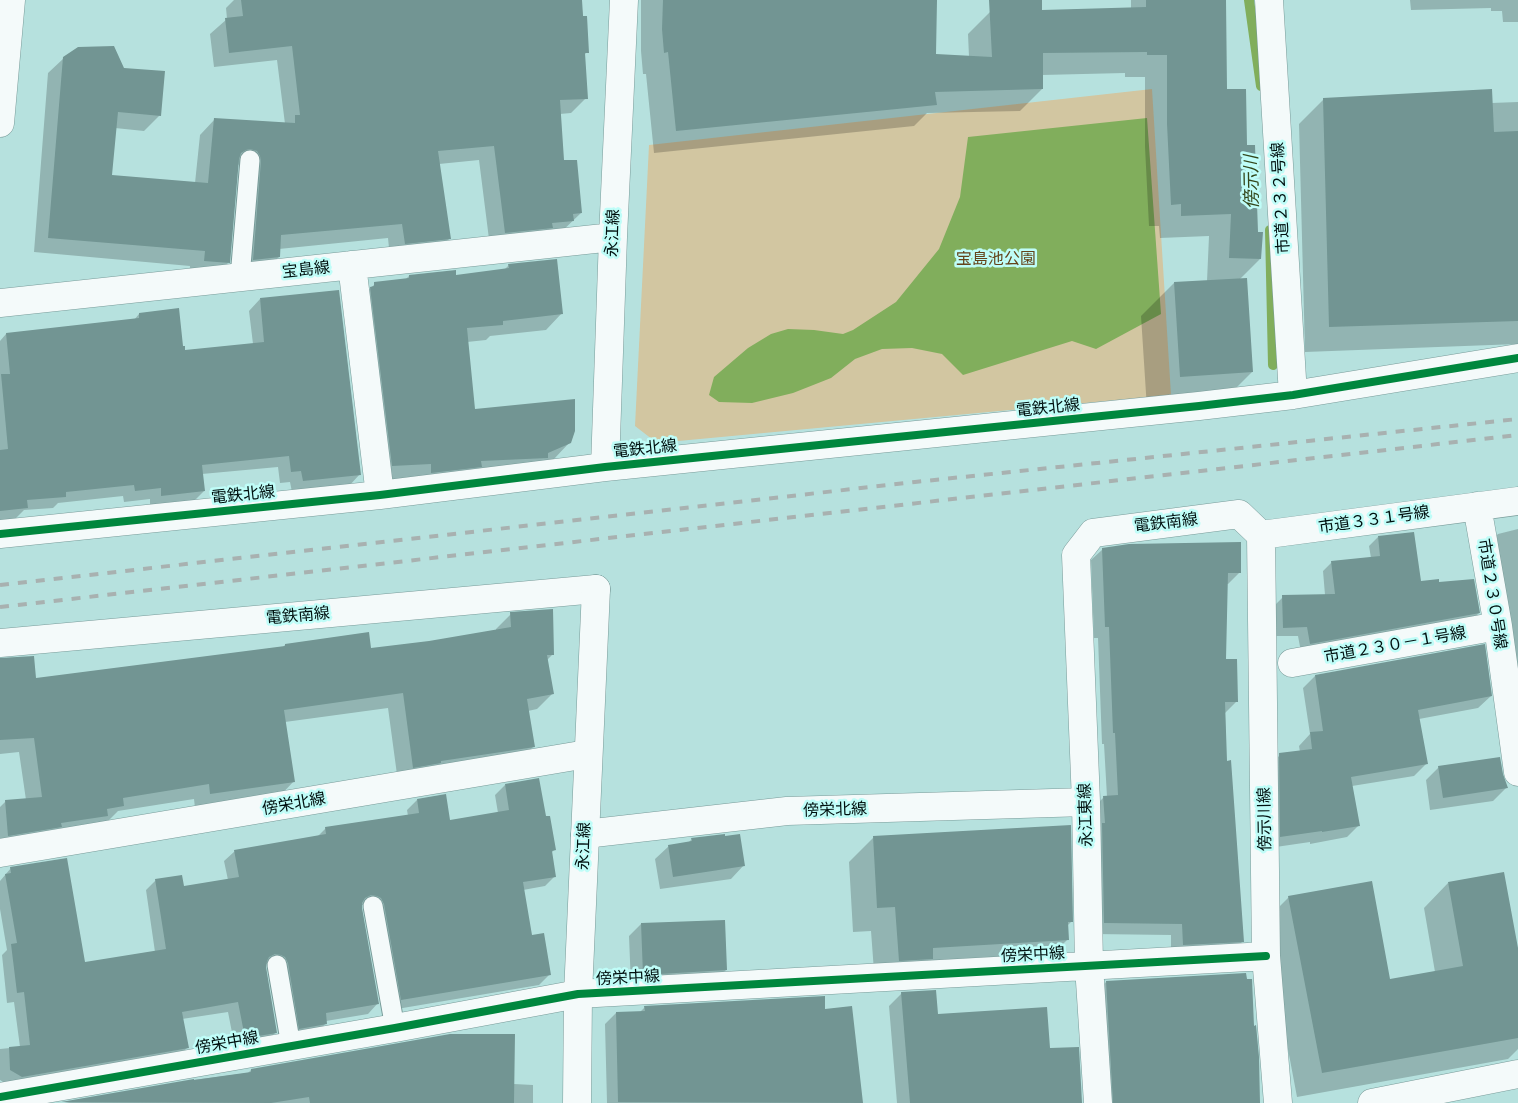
<!DOCTYPE html>
<meta charset="utf-8">
<style>
body{margin:0}
canvas{display:block;background:#b6e1de}
</style>
<canvas width="1518" height="1103"></canvas>
<script>
const context = document.querySelector('canvas').getContext('2d');
context.lineJoin = 'round';
function fillPath(path, color) {
  context.fillStyle = color;
  context.fill(path, 'evenodd');
}
function shape(rows) {
  const path = new Path2D();
  for (const r of rows) {
    path.moveTo(r[0], r[1]);
    for (let i = 2; i < r.length; i += 2) path.lineTo(r[i], r[i + 1]);
  }
  return path;
}
function strokePath(path, color, width, dash) {
  context.strokeStyle = color;
  context.lineWidth = width;
  context.lineCap = dash ? 'butt' : 'round';
  context.setLineDash(dash || []);
  context.stroke(path);
}
function write(font, color, halo, rows, align = 'center') {
  context.font = font + ' Montserrat,"Noto Sans JP",sans-serif';
  context.lineWidth = 5;
  context.setLineDash([]);
  context.textBaseline = 'middle';
  context.strokeStyle = halo;
  context.fillStyle = color;
  for (const [text, x, y, turn = 0] of rows) {
    context.save();
    context.translate(x, y);
    context.rotate((+turn || 0) * Math.PI / 180);
    context.textAlign = isNaN(turn) ? turn : align;
    if (halo) context.strokeText(text, 0, 0);
    context.fillText(text, 0, 0);
    context.restore();
  }
}
fillPath(shape([
 [1152,89,1171,395,657,443,635,426,649,145]
]), '#d2c6a1');
fillPath(shape([
 [1147,118,1161,314,1096,349,1072,341,963,375,942,354,912,348,882,349,855,359,831,378,793,393,752,403,719,402,709,395,714,377,748,348,771,334,788,329,814,330,843,334,853,330,896,302,939,249,960,197,968,137]
]), '#81ae5c');
fillPath(shape([
 [234,0,581,0,587,52,584,55,586,98,571,113,560,114,563,161,581,213,558,235,490,247,479,160,439,164,450,238,435,253,390,258,388,238,279,249,279,257,263,272,238,275,242,166,237,164,229,262,214,277,189,275,190,266,34,252,48,73,64,58,123,69,160,115,144,131,115,128,111,176,195,183,200,135,215,119,285,124,277,60,214,67,210,34,227,19,226,8],
 [641,0,896,0,935,55,969,57,968,34,990,12,1131,9,1131,0,1224,0,1226,90,1246,146,1260,259,1240,279,1252,372,1219,405,1147,409,1141,316,1174,283,1207,281,1209,236,1160,238,1159,226,1149,226,1145,147,1145,77,1125,77,1125,73,1042,75,1042,89,1020,111,927,113,914,126,654,153,646,74,643,74,641,51],
 [1410,0,1518,0,1518,22,1503,22,1502,11,1491,11,1491,8,1411,10],
 [1324,99,1491,103,1518,102,1518,344,1305,352,1299,124],
 [509,265,562,313,546,330,490,336,486,340,467,342,474,410,570,442,554,459,539,465,376,482,358,300,375,284,405,280,409,276,455,276,504,270],
 [260,299,360,474,349,486,292,492,290,482,280,483,278,467,202,474,204,491,193,502,150,507,150,499,124,502,123,496,58,503,53,508,24,510,15,519,0,521,0,341,6,334,134,320,139,314,182,348,184,351,253,344,249,311],
 [1518,529,1518,698,1473,559,1498,534],
 [1378,537,1420,583,1479,613,1470,622,1301,652,1298,636,1275,636,1274,606,1283,597,1325,595,1323,571,1332,562,1371,558,1369,546],
 [1103,549,1240,572,1228,584,1226,584,1224,660,1236,702,1225,713,1226,762,1243,941,1231,953,1171,956,1171,935,1093,934,1092,809,1104,797,1107,797,1104,744,1102,744,1098,638,1094,638,1091,560],
 [511,614,552,655,546,661,552,694,537,709,528,711,533,747,518,762,398,782,388,708,285,722,294,781,279,797,195,808,194,799,118,811,108,821,0,849,0,807,6,801,26,800,19,752,0,754,0,659,35,680,283,647,285,645,370,649,429,642,496,631,496,629],
 [1484,646,1491,696,1478,708,1419,719,1426,764,1414,776,1352,786,1359,825,1347,837,1310,844,1310,842,1269,848,1268,767,1280,755,1300,752,1299,746,1310,734,1303,688,1315,676],
 [1439,767,1506,788,1493,801,1430,810,1426,780],
 [505,785,545,818,554,850,551,853,555,876,545,886,523,890,531,937,549,975,539,985,391,1010,367,905,361,905,378,1003,368,1014,326,1021,326,1023,316,1034,290,1038,271,964,265,964,276,1032,266,1042,235,1048,228,1012,182,1019,187,1048,177,1058,11,1087,0,1080,0,1049,20,1047,14,1002,7,1003,2,955,7,950,0,909,0,881,11,868,84,964,155,952,146,890,156,880,183,888,228,880,224,861,235,851,317,837,326,828,408,816,407,810,417,800,449,821,498,813,495,795],
 [873,838,1071,922,1067,926,1068,939,1043,964,875,985,871,931,853,932,849,862],
 [692,839,744,865,731,879,660,889,655,859,669,846,688,843],
 [1448,883,1518,955,1518,1049,1508,1059,1297,1097,1264,922,1289,897,1389,980,1435,972,1424,908],
 [641,924,726,970,714,982,631,986,629,936],
 [1106,982,1260,1103,1101,1103,1094,995],
 [902,993,937,1015,1048,1050,1081,1103,897,1103,889,1006],
 [645,1007,824,1011,851,1007,862,1103,607,1103,605,1024,616,1013,640,1012],
 [251,1070,533,1085,533,1103,64,1103,193,1080,248,1073]
]), '#0003');
strokePath(shape([
 [1249,0,1261,86],
 [1270,230,1273,365]
]), '#81ae5c', 10);
fillPath(shape([
 [241,0,582,0,583,16,587,16,589,53,585,53,588,99,560,100,564,160,577,160,582,213,573,214,574,221,552,223,553,228,505,233,494,146,438,151,451,239,405,244,402,224,281,235,280,257,253,260,261,161,260,156,257,151,250,149,246,150,241,153,239,159,230,263,204,261,205,251,48,238,63,57,78,47,114,46,124,68,165,71,161,116,118,112,112,175,208,183,214,118,295,123,295,115,300,115,292,46,229,53,225,18,243,16],
 [663,0,937,0,936,54,992,57,989,0,1042,0,1042,10,1146,7,1146,0,1226,0,1227,89,1246,89,1247,145,1255,145,1258,232,1263,232,1261,259,1229,258,1231,214,1181,216,1181,204,1171,205,1167,124,1167,55,1147,55,1147,52,1043,53,1043,89,935,92,937,105,676,131,668,52,664,53,662,29],
 [1492,89,1494,132,1518,131,1518,321,1329,327,1323,98],
 [557,259,563,314,503,321,503,325,467,328,475,409,575,399,575,431,571,443,548,453,548,458,481,461,482,467,431,473,431,464,392,466,370,287,374,286,374,282,409,278,409,275,456,270,456,275,509,268,508,264],
 [1247,278,1253,372,1180,377,1174,282],
 [339,290,361,475,303,481,301,471,291,472,289,456,202,465,205,491,161,496,161,488,135,491,134,485,66,492,66,497,27,500,28,508,0,511,0,450,8,449,1,374,10,374,6,333,139,318,139,313,179,308,183,346,185,346,185,350,264,342,260,298],
 [1414,532,1421,581,1439,579,1439,582,1474,579,1480,613,1310,644,1307,627,1283,628,1282,595,1335,594,1331,561,1380,556,1378,536],
 [1241,542,1241,573,1228,573,1226,659,1237,659,1238,702,1225,702,1227,761,1231,760,1244,942,1183,945,1182,924,1104,923,1102,823,1105,823,1103,796,1118,795,1115,733,1113,733,1109,627,1105,627,1102,548,1129,544],
 [553,609,554,655,547,655,554,694,527,699,535,747,441,761,441,763,413,768,403,693,284,710,295,782,210,794,209,784,123,798,124,806,107,809,108,816,61,823,62,827,8,836,5,800,42,797,34,738,0,740,0,658,34,656,36,678,285,646,285,644,369,632,371,648,429,641,511,627,510,612],
 [1485,644,1492,696,1418,710,1428,764,1351,777,1360,826,1322,832,1322,831,1280,837,1279,753,1312,749,1310,732,1323,731,1315,675],
 [1500,757,1503,774,1508,788,1443,798,1438,766],
 [539,778,546,816,550,816,556,850,552,851,556,877,523,882,532,935,544,933,551,975,401,1000,384,904,381,898,377,896,371,895,365,898,362,903,362,908,379,1004,326,1013,327,1024,299,1029,288,963,285,957,281,955,275,954,269,957,267,961,266,967,277,1033,245,1038,238,1002,182,1012,189,1048,22,1077,10,1070,9,1047,30,1045,24,992,17,993,11,944,17,943,5,874,11,873,10,867,67,858,85,962,166,949,155,879,182,875,184,886,239,877,234,850,326,834,325,827,419,813,417,799,446,794,450,820,509,810,505,784],
 [1071,825,1073,922,1068,922,1069,940,933,948,933,959,899,961,895,907,877,908,873,836],
 [725,834,725,836,740,834,745,866,673,877,668,845,692,841,691,838],
 [1504,872,1518,948,1518,1038,1322,1073,1288,896,1372,881,1390,979,1463,966,1448,882],
 [725,920,727,970,643,975,641,923],
 [1246,973,1247,979,1252,979,1254,1026,1256,1025,1259,1057,1260,1103,1113,1103,1106,981],
 [936,990,938,1014,1047,1007,1050,1048,1079,1047,1082,1103,910,1103,901,992],
 [825,996,825,1009,852,1006,863,1103,618,1102,616,1012,645,1011,644,1006],
 [450,1034,515,1034,514,1103,310,1103,309,1097,271,1103,61,1102,194,1079,194,1080,251,1072,251,1069]
]), '#729593');
const service = shape([
 [240,277,250,160],
 [373,906,395,1028],
 [277,965,291,1046]
]);
const minor = shape([
 [1269,0,1293,395],
 [0,123,11,0],
 [352,265,380,495],
 [0,303,613,237],
 [605,467,613,237,624,0],
 [1477,506,1498,626,1518,772],
 [0,534,380,495,605,467,1199,406,1293,395,1518,358],
 [1261,535,1266,956,1278,1103],
 [0,643,596,589],
 [1292,663,1498,626],
 [585,834,787,811,1086,802],
 [0,853,587,754],
 [0,1097,395,1028,578,994,1266,956],
 [1098,1103,1089,966,1086,802,1076,555,1093,533,1239,514,1261,535,1518,501],
 [1372,1103,1518,1074]
]);
const tertiary = shape([
 [577,1103,578,994,596,589]
]);
strokePath(service, '#789b99', 21);
strokePath(minor, '#789b99', 29);
strokePath(tertiary, '#789b99', 29);
strokePath(service, '#f4fafa', 19);
strokePath(minor, '#f4fafa', 28);
strokePath(tertiary, '#f4fafa', 28);
strokePath(shape([
 [0,585,915,482,1518,419],
 [0,607,1518,435]
]), '#a8b1b0', 4, [9, 9]);
strokePath(shape([
 [0,534,380,495,605,467,1199,406,1293,395,1518,358],
 [0,1097,395,1028,578,994,1266,956]
]), '#00873e', 8);
write('16px', '#00100f', '#bffdf8', [
 ["市道２３２号線",1281,198,-93],
 ["永江線",613,233,-88],
 ["宝島線",306,270,-6],
 ["電鉄北線",1048,408,-6],
 ["電鉄北線",645,449,-6],
 ["電鉄北線",243,495,-6],
 ["市道３３１号線",1374,520,-8],
 ["電鉄南線",1166,523,-7],
 ["市道２３０号線",1492,594,81],
 ["電鉄南線",298,616,-5],
 ["市道２３０－１号線",1395,645,-10],
 ["傍栄北線",294,804,-10],
 ["傍栄北線",835,810,-2],
 ["永江東線",1086,815,-92],
 ["傍示川線",1265,819,-91],
 ["永江線",584,846,-88],
 ["傍栄中線",1033,955,-3],
 ["傍栄中線",628,978,-3],
 ["傍栄中線",227,1043,-10]
]);
write('16px', '#64431a', '#bffdf8', [
 ["宝島池公園",996,259]
]);
write('italic 18px', '#33471b', '#bffdf8', [
 ["傍示川",1252,182,-91]
]);
</script>
